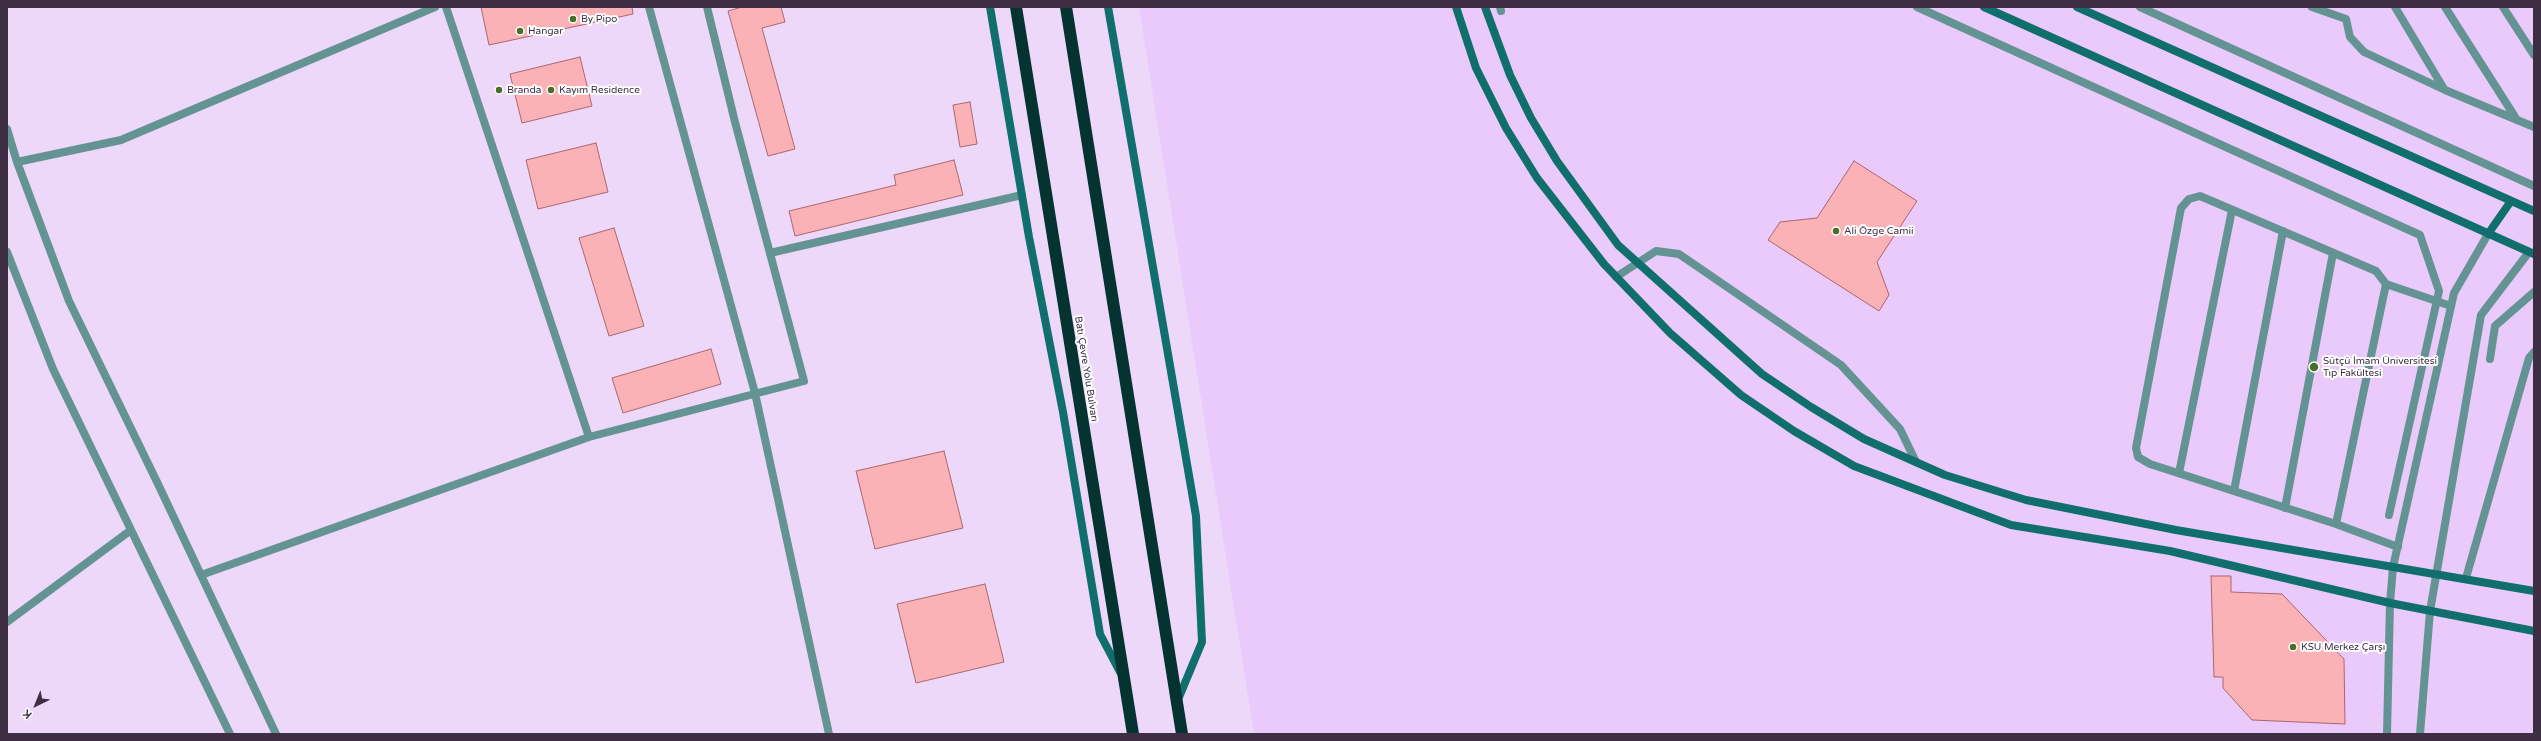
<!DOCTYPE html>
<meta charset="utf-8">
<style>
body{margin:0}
#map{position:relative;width:2541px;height:741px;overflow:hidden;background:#eed8f9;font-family:"Varela Round",sans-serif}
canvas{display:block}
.frame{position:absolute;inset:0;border:8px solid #3d2e44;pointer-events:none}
.north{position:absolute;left:16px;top:685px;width:40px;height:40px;-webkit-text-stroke:3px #fff;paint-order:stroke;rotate:223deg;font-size:11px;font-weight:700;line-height:16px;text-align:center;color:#3d2e44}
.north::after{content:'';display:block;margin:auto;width:14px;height:18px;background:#3d2e44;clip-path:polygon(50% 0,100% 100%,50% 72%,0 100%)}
</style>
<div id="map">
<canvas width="2541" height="741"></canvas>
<div class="frame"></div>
<div class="north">K</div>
</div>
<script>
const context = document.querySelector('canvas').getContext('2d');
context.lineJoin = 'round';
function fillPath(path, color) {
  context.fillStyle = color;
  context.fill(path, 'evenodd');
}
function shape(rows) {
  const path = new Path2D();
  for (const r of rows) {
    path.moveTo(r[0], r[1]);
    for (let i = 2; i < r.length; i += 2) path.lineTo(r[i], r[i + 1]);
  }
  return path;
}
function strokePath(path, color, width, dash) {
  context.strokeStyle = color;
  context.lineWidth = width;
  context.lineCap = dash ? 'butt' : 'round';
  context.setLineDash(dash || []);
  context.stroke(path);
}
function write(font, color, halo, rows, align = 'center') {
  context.font = font + ' "Varela Round",sans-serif';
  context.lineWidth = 4;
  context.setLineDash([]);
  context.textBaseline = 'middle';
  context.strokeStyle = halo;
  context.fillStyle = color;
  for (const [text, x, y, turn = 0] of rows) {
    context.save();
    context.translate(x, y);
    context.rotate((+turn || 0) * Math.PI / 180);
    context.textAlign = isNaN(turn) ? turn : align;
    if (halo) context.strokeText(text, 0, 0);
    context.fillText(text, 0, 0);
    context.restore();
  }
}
fillPath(shape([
 [1139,7,2534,7,2534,734,1254,734]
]), '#eac9fb');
const building = shape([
 [481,7,632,7,633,14,489,45,481,7],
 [742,7,781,7,785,22,762,28,795,149,768,156,728,11,742,7],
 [580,57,592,106,522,123,510,74,580,57],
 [970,102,977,144,960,147,953,105,970,102],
 [596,143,608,192,538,209,526,160,596,143],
 [954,160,963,195,795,236,789,211,896,185,894,175,954,160],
 [1854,161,1917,201,1877,262,1889,295,1879,311,1768,240,1780,222,1817,218,1854,161],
 [614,228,644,326,609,336,579,238,614,228],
 [711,349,721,384,623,413,612,378,711,349],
 [944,451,963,528,875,549,856,471,944,451],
 [2211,576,2231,576,2231,592,2282,594,2344,659,2345,724,2252,720,2223,688,2223,677,2214,677,2211,576],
 [985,584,1004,662,916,683,897,604,985,584]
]);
fillPath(building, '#fbb2b7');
strokePath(building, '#a9676d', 1);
strokePath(shape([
 [2312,7,2346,19,2350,37,2364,52,2445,90,2534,127],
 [2395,7,2444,89],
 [2445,7,2517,120],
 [2503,7,2534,55],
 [770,253,1022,195],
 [1616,277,1656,251,1679,254,1841,365,1900,429,1916,462],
 [2179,473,2232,210],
 [2234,491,2283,231],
 [2285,508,2333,253],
 [2336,524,2150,464,2138,457,2136,448,2181,208,2189,199,2200,196,2376,271,2386,284],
 [2398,547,2336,524,2386,284,2451,306],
 [2466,578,2529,358,2534,352]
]), '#639493', 8);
strokePath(shape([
 [446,7,589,437],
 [649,7,755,393,829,734],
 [1500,7,1501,11],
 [1917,7,2420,235,2439,291,2389,515],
 [2140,7,2534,186],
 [7,129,17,162,69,301,158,484,276,734],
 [17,162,121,140,435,7],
 [7,252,53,369,230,734],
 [2490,359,2495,326,2534,292],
 [201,575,589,437,804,381,735,122,707,7],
 [7,622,131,530],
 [2387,734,2390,603,2393,567,2454,293,2488,234],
 [2420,734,2430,611,2481,315,2529,252]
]), '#639493', 8);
strokePath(shape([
 [990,7,1029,237,1063,412,1100,634,1120,672],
 [1108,7,1196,516,1202,642,1177,702],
 [1456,7,1476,68,1506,128,1537,178,1604,264,1670,333,1741,395,1794,431,1854,466,2011,525,2170,551,2390,603,2534,631],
 [1485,7,1510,75,1531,118,1557,161,1618,245,1762,374,1811,407,1864,439,1945,475,2026,500,2176,530,2534,591],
 [1984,7,2534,254],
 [2077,7,2534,211],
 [2488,234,2511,201]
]), '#106e6d', 8);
strokePath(shape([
 [1016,7,1133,734],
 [1066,7,1182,734]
]), '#043332', 12);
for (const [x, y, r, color] of [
 [573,19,4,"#476f2a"],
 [520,31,4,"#476f2a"],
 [499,90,4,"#476f2a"],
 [551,90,4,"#476f2a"],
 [1836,231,4,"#476f2a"],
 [2314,367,5,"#476f2a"],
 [2293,647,4,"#476f2a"]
]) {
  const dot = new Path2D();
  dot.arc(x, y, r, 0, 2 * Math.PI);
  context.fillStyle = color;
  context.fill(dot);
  strokePath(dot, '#fff', 1.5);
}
write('10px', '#3d2e44', '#fff', [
 ["By Pipo",581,19],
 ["Hangar",528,31],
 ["Branda",507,90],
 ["Kayım Residence",559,90],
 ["Ali Özge Camii",1844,231],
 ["Sütçü İmam Üniversitesi",2323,361],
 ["Tıp Fakültesi",2323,373],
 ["KSU Merkez Çarşı",2301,647]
], 'left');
write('10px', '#3d2e44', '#fff', [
 ["Batı Çevre Yolu Bulvarı",1086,369,81]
]);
</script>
